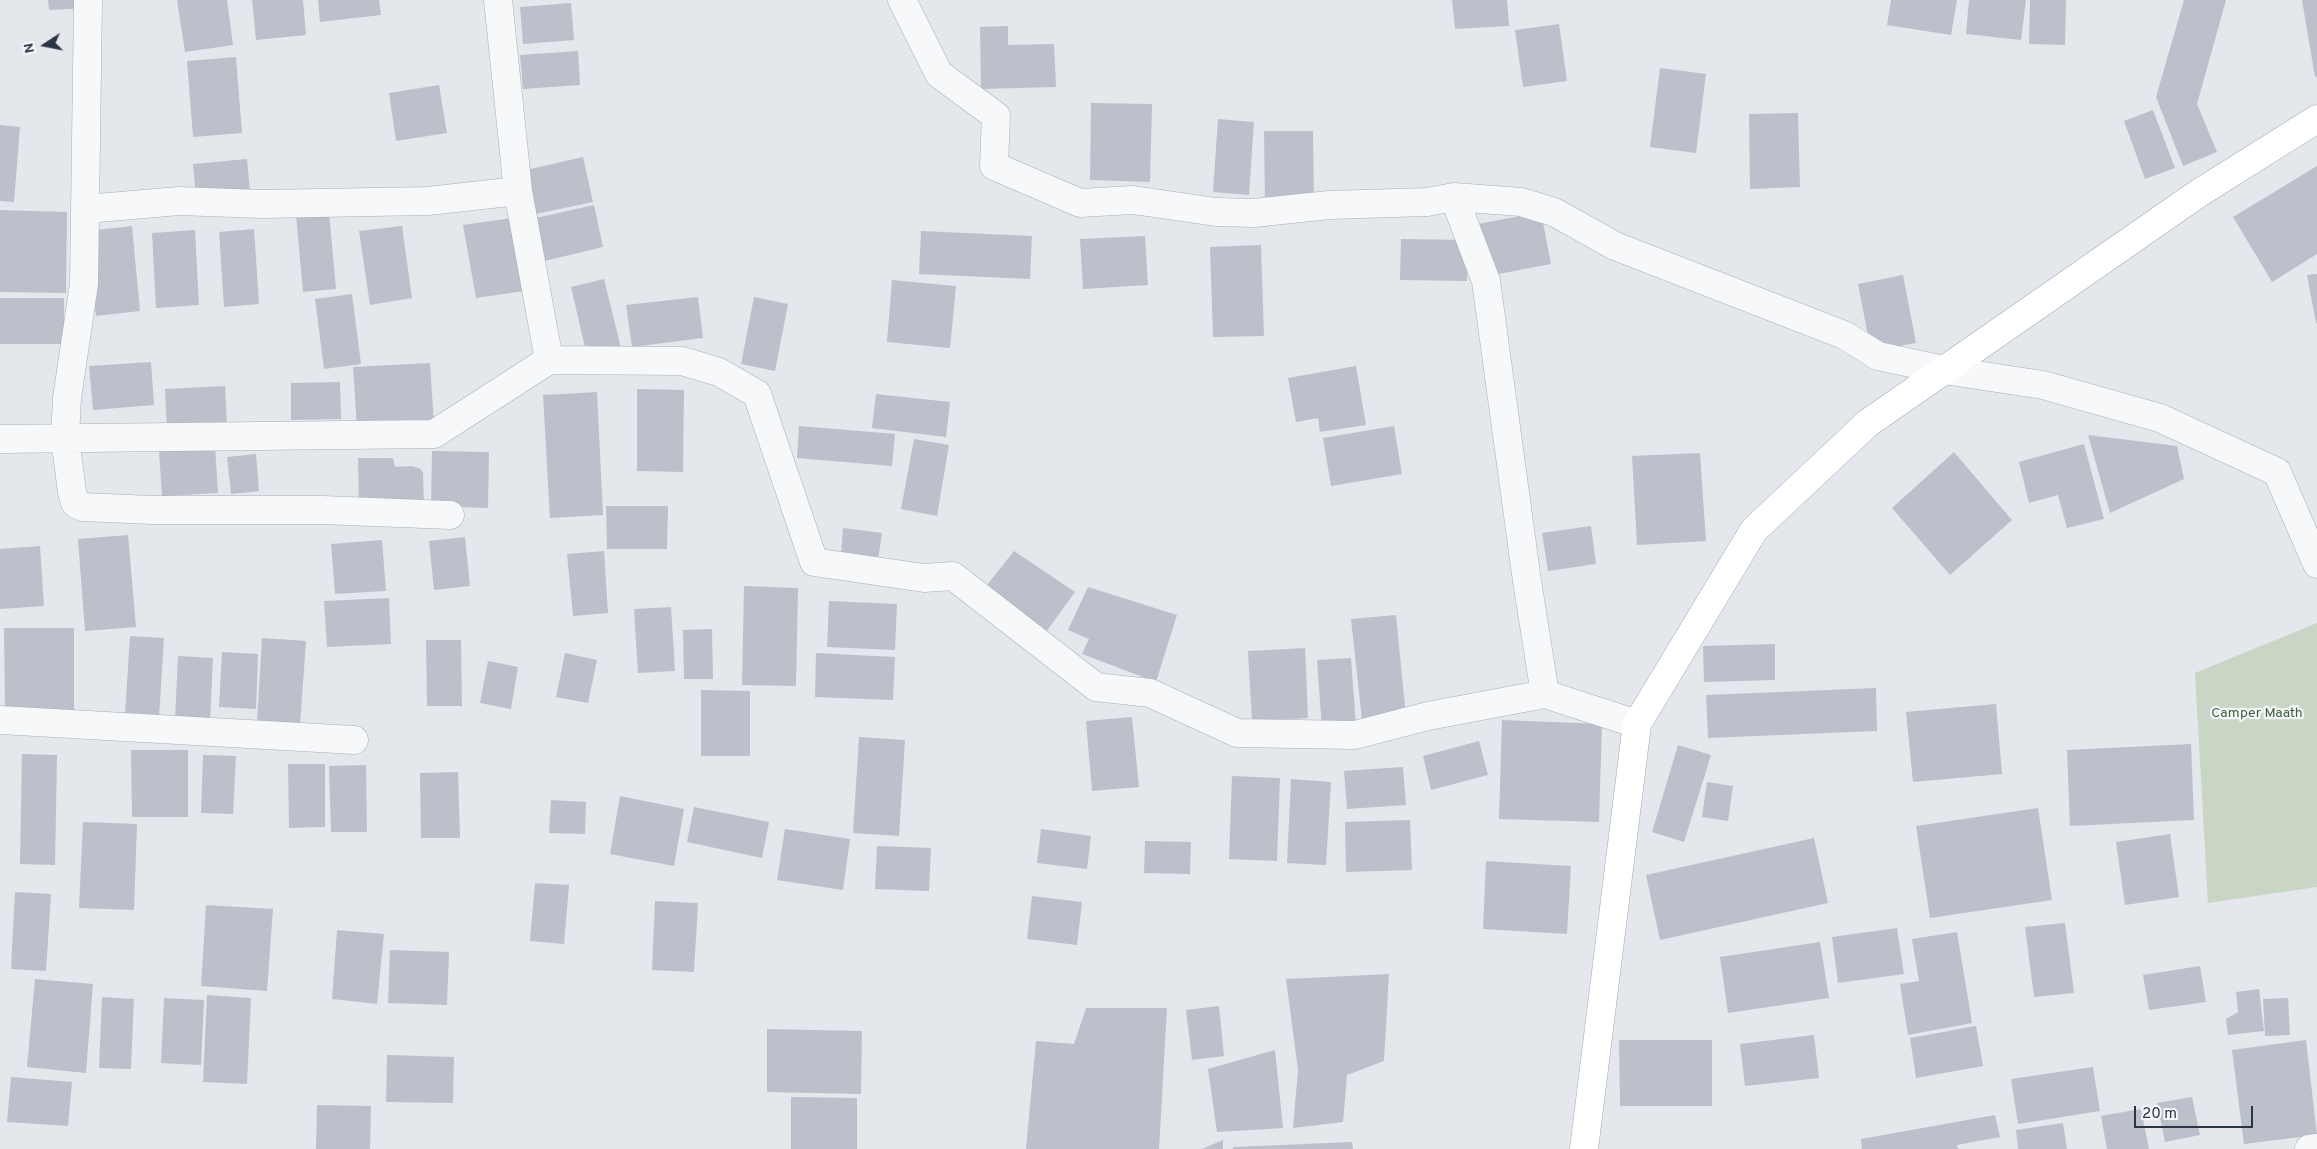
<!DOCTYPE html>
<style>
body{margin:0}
#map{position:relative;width:2317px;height:1149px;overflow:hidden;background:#e4e7ec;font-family:Overpass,sans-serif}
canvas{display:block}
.north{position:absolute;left:20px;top:20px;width:50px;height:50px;-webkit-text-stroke:4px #f4f6f9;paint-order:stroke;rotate:259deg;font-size:14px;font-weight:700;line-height:20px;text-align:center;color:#2b3445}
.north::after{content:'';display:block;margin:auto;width:18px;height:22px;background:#2b3445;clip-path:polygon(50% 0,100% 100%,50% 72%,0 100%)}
.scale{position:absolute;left:2134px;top:1106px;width:119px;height:22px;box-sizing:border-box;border:2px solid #2b3445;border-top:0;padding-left:6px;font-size:15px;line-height:18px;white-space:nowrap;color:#2b3445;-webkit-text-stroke:4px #f4f6f9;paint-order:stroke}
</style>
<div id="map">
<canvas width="2317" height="1149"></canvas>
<div class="north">N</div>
<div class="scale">20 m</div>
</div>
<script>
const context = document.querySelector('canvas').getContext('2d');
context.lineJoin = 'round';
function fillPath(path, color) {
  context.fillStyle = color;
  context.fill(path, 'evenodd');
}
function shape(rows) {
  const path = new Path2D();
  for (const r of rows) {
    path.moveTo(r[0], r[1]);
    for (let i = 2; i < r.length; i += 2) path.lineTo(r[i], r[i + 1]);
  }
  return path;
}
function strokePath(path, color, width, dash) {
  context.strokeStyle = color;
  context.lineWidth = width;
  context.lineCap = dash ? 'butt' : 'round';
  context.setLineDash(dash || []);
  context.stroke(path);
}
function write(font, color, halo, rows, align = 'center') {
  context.font = font + ' Overpass,sans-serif';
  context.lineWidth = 4.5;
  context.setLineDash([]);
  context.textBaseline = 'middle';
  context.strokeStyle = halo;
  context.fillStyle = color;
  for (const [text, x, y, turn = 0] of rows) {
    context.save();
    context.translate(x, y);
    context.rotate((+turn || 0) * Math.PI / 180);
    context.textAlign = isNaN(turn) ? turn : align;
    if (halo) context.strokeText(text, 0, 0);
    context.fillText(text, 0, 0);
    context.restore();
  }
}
fillPath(shape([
 [2317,623,2317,887,2208,903,2195,673]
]), '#c9d6c5');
fillPath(shape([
 [48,0,87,0,88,8,49,10],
 [177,0,227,0,233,45,185,52],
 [252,0,303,0,306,35,256,40],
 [318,0,379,0,381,15,320,22],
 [1452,0,1507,0,1509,26,1455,29],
 [1891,0,1957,0,1951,35,1887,25],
 [1969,0,2026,0,2021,40,1966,34],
 [2030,0,2066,0,2065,45,2029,44],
 [2184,0,2226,0,2197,104,2217,152,2183,166,2156,97],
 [2302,0,2317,0,2317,77,2315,77],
 [571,3,574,40,523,44,520,7],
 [1559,24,1567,81,1523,87,1515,30],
 [1008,26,1008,45,1054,44,1056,87,981,89,980,27],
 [578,51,580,85,523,89,520,55],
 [236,57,242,133,193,137,187,61],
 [1660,68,1706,74,1696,153,1650,147],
 [439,85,447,133,396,141,389,93],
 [1091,103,1152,104,1150,182,1090,180],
 [2153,110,2175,168,2145,179,2124,121],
 [1798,113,1800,187,1750,189,1749,114],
 [1218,119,1254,122,1249,195,1213,192],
 [0,125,20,127,14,202,0,201],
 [1264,131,1313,131,1314,205,1265,205],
 [583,157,593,202,531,215,522,171],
 [247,159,250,192,196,198,193,164],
 [2317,166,2317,254,2272,282,2233,217],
 [594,205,603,247,540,262,531,219],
 [0,210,67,212,66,293,0,292],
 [329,212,336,289,303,292,296,215],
 [1541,212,1551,264,1488,276,1478,224],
 [519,217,531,290,476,298,463,225],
 [132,226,140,311,96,316,87,231],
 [402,226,412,298,370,305,359,231],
 [254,229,259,304,224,307,219,232],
 [195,230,199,305,156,308,152,233],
 [921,231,1032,236,1030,279,919,274],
 [1145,236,1148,285,1083,289,1080,239],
 [1401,239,1468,240,1467,281,1400,280],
 [1261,245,1264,336,1213,337,1210,247],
 [2317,274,2317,323,2316,323,2307,275],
 [1903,275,1916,343,1871,351,1858,284],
 [604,279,621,348,587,356,571,287],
 [892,280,956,286,950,348,887,342],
 [352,294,361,364,324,369,315,299],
 [698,297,703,338,632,347,626,305],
 [754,297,788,304,775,371,741,364],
 [0,298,64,298,64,344,0,344],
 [151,362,154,405,93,410,89,366],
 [430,363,434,425,357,429,353,367],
 [1356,366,1366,425,1320,432,1318,418,1296,422,1288,378],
 [340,382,341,419,291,420,291,383],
 [225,386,227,426,167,428,165,389],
 [637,389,684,390,683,472,637,471],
 [597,392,603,515,550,518,543,395],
 [876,394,950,402,946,437,872,428],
 [799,426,895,434,892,466,797,458],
 [1394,426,1402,474,1331,486,1323,438],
 [2088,435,2177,446,2184,479,2110,513],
 [914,439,949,445,937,516,901,509],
 [2084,444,2104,519,2067,528,2058,495,2029,503,2019,462],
 [215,446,218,493,162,496,159,450],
 [432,451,489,452,488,508,431,506],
 [1954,452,2012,520,1950,575,1892,508],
 [1700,453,1706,541,1637,545,1632,456],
 [256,454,259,491,231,494,227,457],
 [358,458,393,458,395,467,411,466,419,468,423,472,424,508,359,509],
 [606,506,668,506,667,549,607,549],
 [1591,526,1596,564,1548,571,1542,533],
 [843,528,882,533,878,560,841,556],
 [128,535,136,627,85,631,78,539],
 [465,537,470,586,434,590,429,541],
 [382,540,386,591,335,594,331,544],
 [40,546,44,606,0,609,0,549],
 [604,551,608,613,573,616,567,554],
 [1014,551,1075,592,1046,632,987,585],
 [744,586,798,588,796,686,742,685],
 [1088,587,1177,615,1156,682,1082,654,1089,639,1068,630],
 [389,598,391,644,327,647,324,601],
 [829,601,897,604,895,650,827,647],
 [671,607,675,671,638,673,634,609],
 [1396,615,1406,716,1362,720,1351,619],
 [4,628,74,628,74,711,5,711],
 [712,629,713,679,684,679,683,630],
 [130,636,164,638,159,717,125,715],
 [262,638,306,641,300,725,257,722],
 [426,640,461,640,462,706,427,706],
 [1775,644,1775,680,1704,682,1703,646],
 [1305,648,1308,718,1252,721,1248,651],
 [222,652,258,654,256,709,219,707],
 [565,653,597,660,588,703,556,697],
 [816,653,895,657,893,700,815,697],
 [178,656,213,658,210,721,175,720],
 [1351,658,1356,726,1322,729,1317,660],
 [488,661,518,667,511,709,480,703],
 [1876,688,1877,731,1708,738,1706,695],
 [701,690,750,691,750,756,701,756],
 [1996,704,2002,774,1913,782,1906,712],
 [1132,717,1139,787,1092,791,1086,721],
 [1502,720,1602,724,1599,822,1499,819],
 [859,737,905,740,899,836,853,833],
 [1479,741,1488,775,1431,790,1423,756],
 [2191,744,2194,820,2070,826,2067,750],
 [1678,745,1711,755,1684,842,1652,832],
 [131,750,188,750,188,817,132,817],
 [22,754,57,755,55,865,20,864],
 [203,755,236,756,233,814,201,813],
 [288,764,325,764,325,827,289,828],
 [366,765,367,832,331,832,329,766],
 [1403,767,1406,805,1347,809,1344,771],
 [458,772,460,838,421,838,420,773],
 [1232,776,1280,778,1277,861,1229,859],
 [1291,779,1331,782,1326,865,1287,863],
 [1707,782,1733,786,1728,821,1702,817],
 [620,796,684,809,674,866,610,854],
 [551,800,586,802,585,834,549,833],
 [694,807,769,822,762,858,687,842],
 [2038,808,2052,900,1930,918,1916,826],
 [1410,820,1412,870,1346,872,1345,822],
 [83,822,137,824,134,910,79,908],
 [785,829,850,839,843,890,777,880],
 [1041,829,1091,836,1087,869,1037,863],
 [2170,834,2179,897,2125,905,2116,842],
 [1814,838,1828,903,1660,940,1646,875],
 [1145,841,1191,842,1190,874,1144,873],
 [877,846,931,848,929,891,875,889],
 [1486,861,1571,866,1567,934,1483,929],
 [535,883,569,885,564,944,530,941],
 [15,892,51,894,46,971,11,969],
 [1032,896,1082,902,1077,945,1027,939],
 [655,901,698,903,694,972,652,970],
 [206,905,273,909,267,991,201,986],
 [2065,923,2074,993,2034,997,2025,927],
 [1897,928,1904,974,1838,983,1832,937],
 [337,930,384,934,377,1004,332,999],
 [1957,932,1972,1023,1908,1035,1900,984,1919,981,1912,939],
 [1820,942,1829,998,1728,1013,1720,957],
 [390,950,449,952,447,1005,388,1003],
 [2200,966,2206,1002,2149,1010,2143,975],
 [1389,974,1384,1061,1347,1075,1343,1122,1293,1128,1298,1070,1286,979],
 [35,979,93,984,86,1073,27,1067],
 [2259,989,2264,1031,2228,1035,2226,1019,2238,1012,2236,992],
 [207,995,251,998,247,1084,203,1082],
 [102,997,134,999,131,1069,99,1068],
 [164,998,204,1000,201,1065,161,1063],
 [2288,998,2290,1035,2265,1036,2263,999],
 [1219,1006,1224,1056,1192,1060,1186,1010],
 [1086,1008,1167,1008,1159,1149,1026,1149,1036,1041,1074,1044],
 [1976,1026,1983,1066,1916,1078,1910,1038],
 [767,1029,862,1031,861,1094,767,1092],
 [1814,1035,1819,1078,1745,1086,1740,1044],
 [1619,1040,1712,1040,1712,1106,1620,1106],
 [2306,1040,2317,1135,2244,1144,2232,1050],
 [1275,1050,1283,1128,1217,1132,1208,1069],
 [387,1055,454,1057,453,1103,386,1102],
 [2093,1067,2100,1111,2018,1124,2011,1079],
 [11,1077,72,1082,68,1126,7,1122],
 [791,1097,857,1098,857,1149,791,1149],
 [2192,1097,2200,1135,2165,1142,2157,1103],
 [317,1105,371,1106,370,1149,316,1149],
 [2141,1109,2149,1149,2107,1149,2101,1116],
 [1995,1115,2000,1137,1957,1145,1958,1149,1862,1149,1861,1139],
 [2063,1123,2067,1149,2018,1149,2016,1130],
 [1223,1140,1223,1149,1202,1149],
 [1352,1142,1353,1149,1233,1149,1233,1147]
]), '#bbc0ca');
const street = shape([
 [88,0,84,284,67,398,65,438,72,492,75,503,82,507,152,510,322,510,450,515],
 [498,0,518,191,549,360,682,361,719,372,757,394,814,562,924,578,953,576,1096,687,1150,693,1237,733,1355,735,1428,716,1545,694,1637,724],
 [902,0,939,74,996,116,994,166,1080,203,1133,200,1216,212,1254,213,1329,205,1427,202,1454,197,1521,202,1554,212,1615,246,1844,335,1878,356,1944,370,2043,385,2160,418,2277,472,2317,564],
 [1454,197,1486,281,1527,581,1545,694],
 [86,209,179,201,262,204,428,201,518,191],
 [0,439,434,434,549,360],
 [0,720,354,740],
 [2309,1149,2317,1148]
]);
const primary = shape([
 [1584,1149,1637,724,1754,530,1868,423,2199,193,2317,119]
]);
strokePath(street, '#a9aeb7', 29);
strokePath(primary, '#a3abb8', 29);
strokePath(street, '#f7f8fa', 28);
strokePath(primary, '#fff', 28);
write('14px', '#3f6138', '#f4f6f9', [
 ["Camper Maath",2257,714]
]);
</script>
